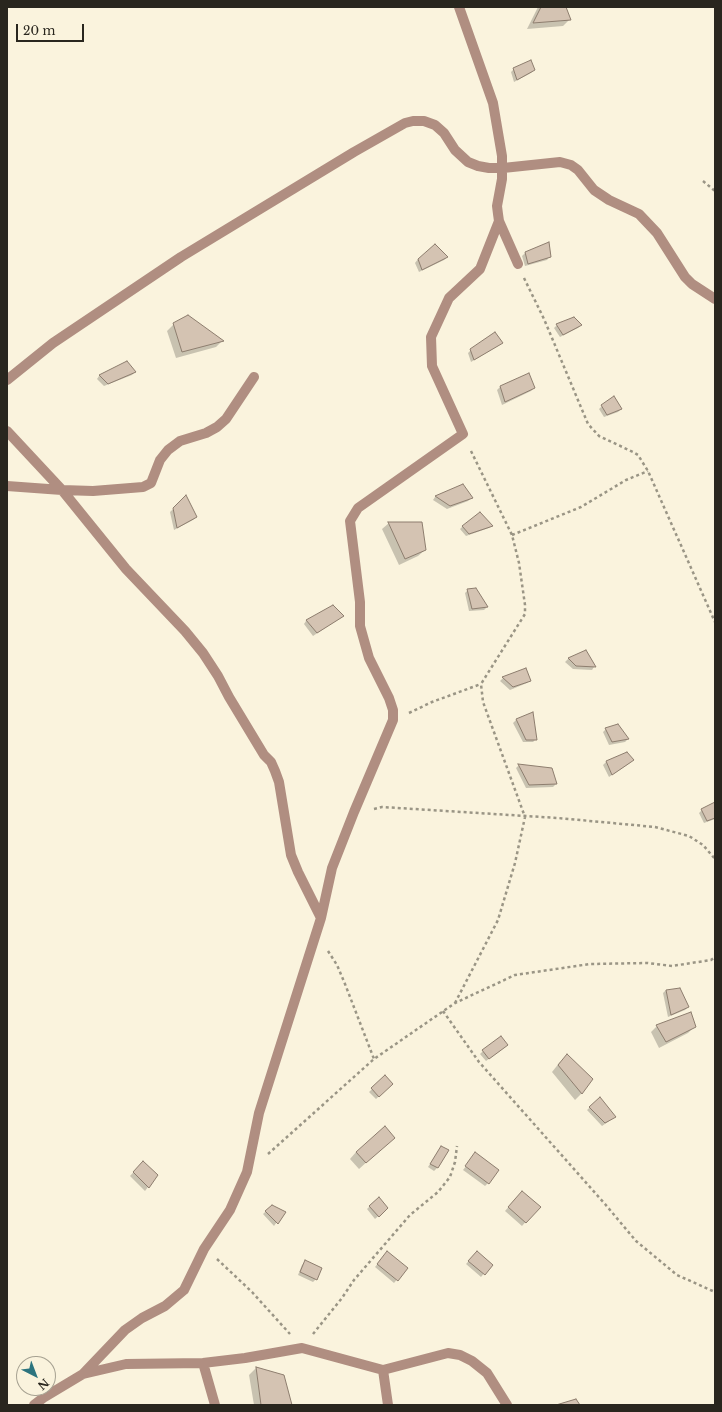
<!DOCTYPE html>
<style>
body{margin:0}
#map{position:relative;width:722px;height:1412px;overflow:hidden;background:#faf3dd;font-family:"Libre Baskerville",serif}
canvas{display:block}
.frame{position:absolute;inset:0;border:8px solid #29261e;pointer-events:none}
.north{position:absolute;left:16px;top:1356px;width:40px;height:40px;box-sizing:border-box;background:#faf3dd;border:1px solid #a6a191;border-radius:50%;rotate:138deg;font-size:11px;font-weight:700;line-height:16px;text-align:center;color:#29261e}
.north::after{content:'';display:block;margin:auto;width:14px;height:18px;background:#2c747e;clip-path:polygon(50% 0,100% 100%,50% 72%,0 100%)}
.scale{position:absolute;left:16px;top:24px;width:68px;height:18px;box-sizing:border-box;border:2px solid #29261e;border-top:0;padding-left:5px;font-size:12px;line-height:14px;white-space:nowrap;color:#29261e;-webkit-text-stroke:3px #faf3dd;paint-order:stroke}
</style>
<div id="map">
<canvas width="722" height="1412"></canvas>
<div class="frame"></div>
<div class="north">N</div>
<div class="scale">20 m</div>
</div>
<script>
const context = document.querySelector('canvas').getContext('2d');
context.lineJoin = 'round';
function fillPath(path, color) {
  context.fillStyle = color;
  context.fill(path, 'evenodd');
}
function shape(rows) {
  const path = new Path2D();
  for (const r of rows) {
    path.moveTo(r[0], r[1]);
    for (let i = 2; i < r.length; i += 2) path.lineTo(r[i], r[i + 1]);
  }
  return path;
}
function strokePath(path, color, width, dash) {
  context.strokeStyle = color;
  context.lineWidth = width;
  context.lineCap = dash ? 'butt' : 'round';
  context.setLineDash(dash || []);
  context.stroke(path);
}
fillPath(shape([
 [538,7,565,7,570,19,563,26,527,29],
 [514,69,534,70,531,73,514,82,511,72],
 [549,243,550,256,547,260,525,266,522,256,525,253],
 [447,257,444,260,419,272,415,263,418,259],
 [174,324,222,341,216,347,176,358,167,331],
 [557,325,581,325,578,328,560,337,554,328],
 [498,346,471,362,468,353,471,350],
 [127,362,135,372,132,375,104,386,97,379,99,376],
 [500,387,534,388,531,391,502,405,497,390],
 [602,406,621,409,618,412,604,417,599,409],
 [462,485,471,498,468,501,447,509,433,500,435,497],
 [186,497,196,517,193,520,174,530,170,512],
 [389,523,425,550,418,556,399,565,382,529],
 [463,526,492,526,489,528,466,536,460,529],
 [468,590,487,607,484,610,469,611,465,593],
 [333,606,343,616,313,636,304,624,306,621],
 [586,651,594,667,592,670,573,669,565,662,568,659],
 [526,669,530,680,527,683,510,690,500,681,503,678],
 [532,713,536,739,533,742,523,742,513,723,516,720],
 [606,729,628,739,625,742,609,745,603,732],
 [627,753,630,763,609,777,603,765,606,762],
 [519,765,552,769,556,784,553,787,526,788,516,768],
 [715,803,715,819,704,823,699,813,702,810],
 [666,990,688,1007,685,1010,668,1017,663,993],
 [657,1026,694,1027,688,1033,659,1048,651,1032],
 [504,1048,486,1061,480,1054,483,1051],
 [560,1062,592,1079,581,1094,575,1100,552,1072],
 [385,1077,392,1084,376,1099,369,1092],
 [600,1098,615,1117,602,1126,587,1110],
 [387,1144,359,1169,350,1159,356,1152],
 [441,1147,437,1168,434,1171,428,1167],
 [473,1157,488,1183,485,1186,463,1170],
 [140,1165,157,1175,145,1191,130,1176],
 [519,1195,539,1207,522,1226,505,1211],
 [370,1206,384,1211,375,1219,367,1209],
 [266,1211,284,1212,274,1226,263,1214],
 [477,1252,491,1265,481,1277,466,1264],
 [384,1256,407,1268,394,1283,375,1267],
 [305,1262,316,1279,313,1282,298,1275,302,1265],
 [256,1368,283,1376,291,1405,254,1405,249,1375]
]), '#0003');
const building = shape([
 [541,7,566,7,571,20,533,23,541,7],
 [531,60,535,70,517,80,513,68,531,60],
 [549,242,551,257,528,264,525,252,549,242],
 [435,244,448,257,422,270,418,259,435,244],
 [188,315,224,341,182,352,173,323,188,315],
 [574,317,582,325,563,335,556,324,574,317],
 [495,332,503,343,474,360,470,349,495,332],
 [127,361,136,372,108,384,99,375,127,361],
 [529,373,535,388,505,402,500,386,529,373],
 [614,396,622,409,607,415,601,405,614,396],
 [463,484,473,498,450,506,435,496,463,484],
 [186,495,197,517,177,528,173,508,186,495],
 [480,512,493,526,469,534,462,526,480,512],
 [388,522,422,522,426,550,405,559,388,522],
 [476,588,488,607,472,609,467,589,476,588],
 [333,605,344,616,317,633,306,620,333,605],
 [586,650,596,667,576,666,568,658,586,650],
 [526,668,531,681,513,687,502,677,526,668],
 [533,712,537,740,526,740,516,719,533,712],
 [618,724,629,739,612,742,605,728,618,724],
 [627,752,634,760,612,775,606,761,627,752],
 [518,764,552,768,557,784,529,785,518,764],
 [715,802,715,818,707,821,701,809,715,802],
 [680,988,689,1007,671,1015,666,990,680,988],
 [691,1012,696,1027,666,1042,656,1025,691,1012],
 [501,1036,508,1045,489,1059,482,1050,501,1036],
 [567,1054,593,1079,582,1094,558,1065,567,1054],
 [385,1075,393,1084,379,1097,371,1088,385,1075],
 [600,1097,616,1117,605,1123,589,1107,600,1097],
 [385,1126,395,1138,366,1163,356,1152,385,1126],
 [441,1146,449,1150,438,1168,430,1164,441,1146],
 [475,1152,499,1170,489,1184,465,1166,475,1152],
 [143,1161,158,1175,149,1188,133,1172,143,1161],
 [522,1191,541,1207,526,1223,508,1207,522,1191],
 [379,1197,388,1208,379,1217,369,1206,379,1197],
 [272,1205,286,1212,278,1224,265,1211,272,1205],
 [387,1251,408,1268,398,1281,377,1264,387,1251],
 [477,1251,493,1265,485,1275,468,1261,477,1251],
 [305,1260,322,1268,317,1280,300,1272,305,1260],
 [256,1367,284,1375,292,1405,261,1405,256,1367],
 [576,1399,580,1405,556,1405,576,1399]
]);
fillPath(building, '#d4c3b2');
strokePath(building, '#8d7d6e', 1);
strokePath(shape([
 [703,181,715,191],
 [524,278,544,319,588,424,599,436,633,452,638,455,648,471,715,622],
 [512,535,581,507,626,480,648,471],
 [409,713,432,702,481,684],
 [374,809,382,807,558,818,655,827,689,836,703,845,715,859],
 [328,951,337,965,345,984,374,1059],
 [455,1003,498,920,515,863,525,817,483,702,481,684,525,614,525,605,519,563,512,535,470,449],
 [443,1011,479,1062,605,1204,636,1241,677,1275,715,1292],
 [268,1154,374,1059,455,1003,515,975,590,964,648,963,672,966,711,960,715,957],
 [217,1259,252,1292,290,1334],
 [313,1334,342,1298,354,1280,410,1215,438,1192,450,1177,455,1162,457,1146]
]), '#9a9585', 2.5, [3, 3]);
strokePath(shape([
 [459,7,493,103,502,156,502,179,497,206,498,214,499,221,518,264],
 [7,380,53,343,181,257,354,152,405,123,413,121,424,121,435,125,444,133,455,150,468,162,478,166,489,168,503,168,560,162,571,165,578,170,594,190,609,200,639,214,657,233,685,277,692,284,715,299],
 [7,431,62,490,126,569,185,631,203,653,218,676,229,697,264,755,271,762,275,771,279,782,291,855,298,872,321,918],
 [7,486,62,490,93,491,143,487,151,483,160,460,168,450,180,441,206,433,217,427,226,419,254,377],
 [203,1363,215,1405],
 [383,1370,388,1405],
 [83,1374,125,1330,142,1318,165,1306,184,1290,204,1249,230,1210,247,1172,259,1113,321,918,332,868,354,812,393,720,393,710,389,698,369,658,360,626,360,602,350,521,358,508,463,434,432,366,431,337,449,298,480,269,499,221],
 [34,1405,43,1398,83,1374,126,1364,203,1363,245,1358,302,1348,383,1370,448,1353,460,1355,472,1361,487,1373,507,1405]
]), '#b08e81', 10);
</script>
